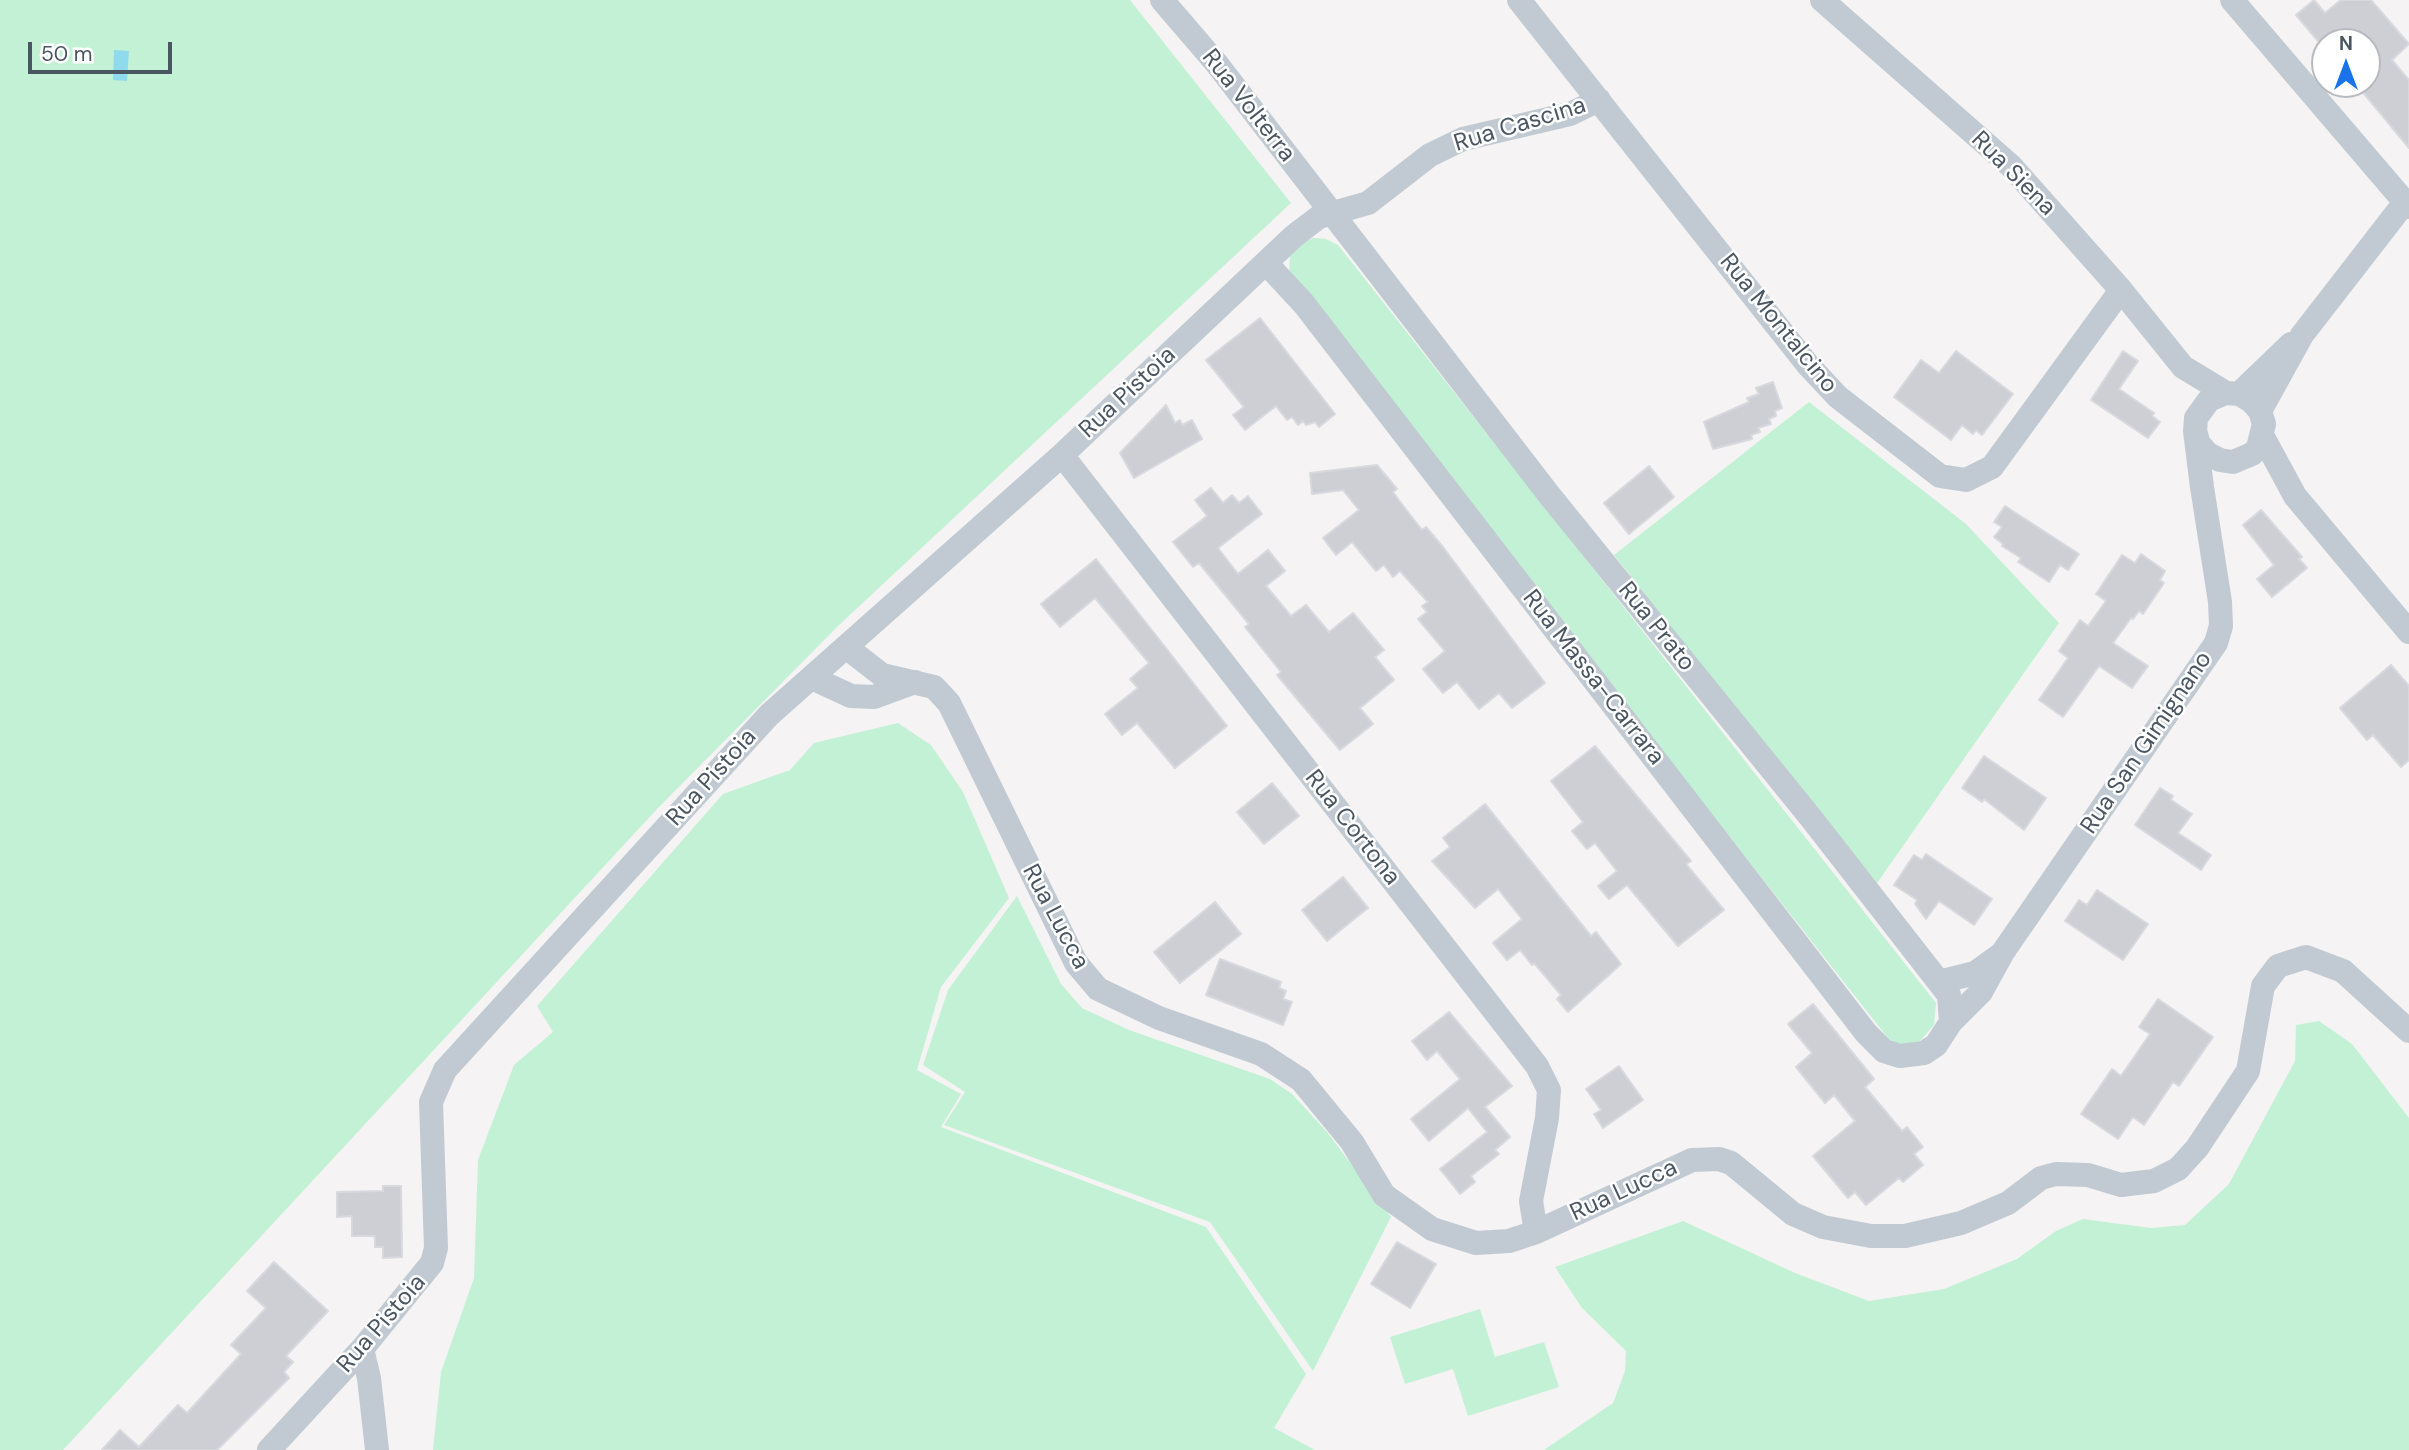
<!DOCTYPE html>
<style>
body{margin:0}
#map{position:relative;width:2409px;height:1450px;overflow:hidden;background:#f5f3f3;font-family:"DM Sans",sans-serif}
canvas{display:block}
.north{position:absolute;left:2311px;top:28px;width:70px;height:70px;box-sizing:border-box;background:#fff;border:2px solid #b7bbc0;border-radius:50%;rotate:0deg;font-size:19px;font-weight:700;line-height:28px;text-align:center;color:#4a5661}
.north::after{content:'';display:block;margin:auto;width:24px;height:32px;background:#1a73e8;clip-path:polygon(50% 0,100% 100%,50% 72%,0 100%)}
.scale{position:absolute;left:28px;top:42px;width:144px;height:32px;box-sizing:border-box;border:4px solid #4a5661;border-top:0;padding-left:9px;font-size:21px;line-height:24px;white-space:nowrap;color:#4a5661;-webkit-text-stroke:5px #fff;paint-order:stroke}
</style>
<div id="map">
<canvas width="2409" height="1450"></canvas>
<div class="north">N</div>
<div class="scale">50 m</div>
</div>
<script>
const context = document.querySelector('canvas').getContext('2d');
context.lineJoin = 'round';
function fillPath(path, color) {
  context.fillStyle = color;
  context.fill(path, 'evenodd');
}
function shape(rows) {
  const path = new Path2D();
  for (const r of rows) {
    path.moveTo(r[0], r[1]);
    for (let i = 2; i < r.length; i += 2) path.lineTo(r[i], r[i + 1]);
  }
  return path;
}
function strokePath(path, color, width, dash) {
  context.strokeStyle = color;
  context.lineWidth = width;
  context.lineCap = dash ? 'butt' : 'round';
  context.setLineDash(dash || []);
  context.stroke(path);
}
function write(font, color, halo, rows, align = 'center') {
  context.font = font + ' "DM Sans",sans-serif';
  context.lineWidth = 5;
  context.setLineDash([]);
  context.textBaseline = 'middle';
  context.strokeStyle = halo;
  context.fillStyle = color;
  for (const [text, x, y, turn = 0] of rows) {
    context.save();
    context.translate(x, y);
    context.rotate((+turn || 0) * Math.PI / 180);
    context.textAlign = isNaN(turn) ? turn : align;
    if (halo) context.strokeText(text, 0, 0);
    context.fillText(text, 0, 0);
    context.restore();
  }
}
fillPath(shape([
 [0,0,1130,0,1291,203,838,626,658,808,63,1450,0,1450],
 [1313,238,1326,239,1338,245,1936,1003,1934,1025,1919,1042,1907,1046,1895,1044,1888,1038,1289,278,1290,254,1299,244],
 [1809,402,1966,524,2059,623,1875,886,1614,555],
 [898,723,931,745,963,792,1009,898,941,987,917,1070,961,1094,941,1127,1206,1227,1306,1374,1274,1428,1315,1450,433,1450,441,1372,474,1278,478,1160,514,1065,553,1032,537,1006,723,794,790,770,814,743],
 [1017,896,1061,984,1082,1008,1129,1030,1270,1079,1292,1094,1327,1132,1391,1217,1313,1371,1210,1222,944,1125,965,1092,923,1065,948,990],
 [2319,1021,2352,1044,2409,1118,2409,1450,1544,1450,1613,1403,1625,1371,1626,1351,1582,1308,1555,1267,1683,1221,1795,1273,1869,1301,1944,1289,2017,1259,2056,1231,2083,1219,2151,1228,2185,1225,2229,1184,2295,1061,2296,1025],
 [1480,1309,1495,1357,1544,1342,1559,1387,1468,1416,1453,1369,1405,1384,1390,1337]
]), '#c3f1d5');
fillPath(shape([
 [114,50,129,51,127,81,113,80]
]), '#90daee');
const building = shape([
 [2314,0,2325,13,2341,0,2371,0,2409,44,2392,60,2409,80,2409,148,2356,84,2367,84,2367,42,2325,42,2323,47,2296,15,2314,0],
 [1260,318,1335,414,1319,427,1315,422,1306,425,1303,421,1298,425,1292,417,1287,420,1276,406,1245,430,1233,415,1244,407,1206,360,1260,318],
 [1956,351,2013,394,1982,435,1976,430,1973,434,1962,425,1951,440,1894,397,1921,360,1939,373,1956,351],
 [2123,351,2138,361,2119,389,2154,413,2152,416,2160,422,2148,438,2091,400,2123,351],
 [1773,382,1782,408,1775,411,1776,416,1769,419,1771,424,1758,428,1760,432,1751,435,1752,439,1713,449,1704,422,1749,402,1747,398,1759,394,1756,388,1773,382],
 [1166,405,1175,423,1180,420,1182,425,1192,420,1202,439,1134,478,1120,453,1166,405],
 [1377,465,1397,489,1393,492,1401,503,1422,530,1426,527,1443,547,1545,683,1512,708,1499,693,1479,709,1457,682,1443,693,1423,669,1445,651,1418,619,1427,612,1422,606,1428,602,1400,571,1393,577,1384,565,1376,571,1352,542,1336,555,1323,538,1359,510,1343,490,1312,494,1310,473,1377,465],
 [1649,466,1674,497,1629,534,1604,503,1649,466],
 [1211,488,1223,503,1232,495,1239,503,1248,496,1262,514,1218,548,1238,574,1268,550,1285,571,1266,586,1291,616,1306,605,1329,632,1353,613,1384,650,1375,657,1394,680,1360,708,1373,724,1340,750,1277,675,1281,672,1245,627,1249,624,1199,563,1193,567,1173,542,1207,516,1195,500,1211,488],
 [2005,506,2079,554,2068,570,2060,565,2049,582,2018,562,2021,558,2002,546,2003,544,1994,537,2002,527,1994,522,2005,506],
 [2261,510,2302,557,2299,559,2307,568,2272,597,2257,579,2274,565,2243,525,2261,510],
 [2141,554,2165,571,2160,580,2164,583,2143,614,2139,611,2133,619,2131,618,2113,643,2148,666,2132,688,2099,666,2063,717,2039,700,2068,658,2059,651,2080,620,2088,626,2106,601,2096,594,2122,555,2135,563,2141,554],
 [1096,559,1227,726,1175,768,1137,723,1122,735,1105,714,1138,688,1130,679,1149,663,1095,598,1060,627,1041,604,1096,559],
 [2391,665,2409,686,2409,760,2401,767,2373,735,2367,740,2340,708,2391,665],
 [1595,746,1691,861,1686,864,1724,910,1678,946,1627,885,1609,899,1598,886,1617,871,1595,843,1587,849,1572,831,1583,822,1551,781,1595,746],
 [1984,756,2046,798,2024,830,1984,799,1982,802,1962,788,1984,756],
 [1272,783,1299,816,1264,844,1237,812,1272,783],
 [2160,788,2173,796,2171,800,2192,814,2178,833,2211,855,2201,870,2135,825,2160,788],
 [1485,804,1591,936,1596,932,1621,964,1568,1012,1557,999,1561,995,1534,963,1532,965,1520,950,1507,960,1493,943,1522,919,1498,889,1475,908,1432,861,1450,847,1443,838,1485,804],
 [1926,854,1992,899,1974,925,1939,901,1926,919,1915,904,1917,900,1894,885,1914,855,1922,860,1926,854],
 [1343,877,1368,908,1327,941,1302,910,1343,877],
 [2097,890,2148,924,2123,960,2065,921,2079,900,2087,905,2097,890],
 [1215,902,1241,934,1180,983,1154,952,1215,902],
 [1220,959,1281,982,1279,988,1286,991,1283,999,1292,1002,1283,1025,1206,995,1220,959],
 [2158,999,2213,1037,2179,1086,2173,1082,2144,1125,2133,1117,2118,1139,2081,1114,2112,1069,2121,1076,2150,1034,2139,1027,2158,999],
 [1813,1004,1874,1079,1865,1087,1902,1131,1907,1127,1923,1147,1914,1154,1923,1165,1903,1182,1899,1178,1866,1205,1855,1192,1848,1198,1813,1156,1855,1121,1834,1095,1825,1103,1796,1067,1812,1053,1788,1024,1813,1004],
 [1449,1012,1512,1086,1485,1107,1510,1137,1495,1150,1499,1154,1471,1176,1475,1182,1460,1194,1440,1169,1487,1132,1468,1108,1429,1141,1411,1119,1460,1079,1437,1051,1427,1060,1412,1041,1449,1012],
 [1619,1066,1643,1100,1603,1128,1594,1114,1601,1110,1586,1089,1619,1066],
 [383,1186,401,1186,402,1257,383,1258,383,1247,375,1247,375,1236,352,1236,352,1216,337,1217,337,1192,383,1191,383,1186],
 [1397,1242,1436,1264,1410,1308,1371,1284,1397,1242],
 [274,1262,328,1311,286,1356,293,1362,284,1372,289,1378,217,1450,102,1450,120,1430,139,1447,178,1405,187,1413,241,1354,231,1345,266,1308,247,1291,274,1262]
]);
fillPath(building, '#cdcfd5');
strokePath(building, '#d7d9de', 2);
strokePath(shape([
 [1162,0,1217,64,1550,496,1811,818,1949,995,1951,1022,1936,1045,1924,1053,1900,1056,1884,1051,1866,1033,1304,304,1266,263],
 [1519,0,1808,365,1838,397,1940,476,1966,480,1992,467,2121,290],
 [1822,0,2011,166,2121,290,2183,367,2226,393],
 [2232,0,2409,207],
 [2239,394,2291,344],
 [2260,411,2302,335,2405,202],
 [2263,437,2295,496,2409,632],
 [1062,455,1537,1066,1549,1090,1547,1118,1531,1201,1536,1232],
 [846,647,882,675,934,687,949,703,1076,963,1098,989,1159,1018,1261,1054,1301,1080,1352,1142,1384,1195,1432,1229,1476,1243,1509,1241,1536,1232,1692,1160,1719,1159,1731,1163,1793,1214,1823,1227,1871,1236,1905,1236,1961,1223,2008,1203,2041,1178,2056,1174,2088,1175,2121,1185,2154,1181,2178,1169,2197,1148,2248,1071,2263,986,2278,966,2306,957,2343,971,2409,1031],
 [812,678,851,696,874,697,915,682],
 [1939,982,1975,973,2000,955],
 [1951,1022,1981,992,2003,952,2216,643,2221,626,2220,602,2202,487,2195,431,2196,418,2209,400,2226,393,2239,394,2251,401,2260,411,2264,424,2258,448,2252,454,2233,462,2220,460,2208,454,2199,444,2195,431],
 [362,1349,369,1378,377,1450],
 [269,1450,362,1349,432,1263,436,1248,431,1102,445,1070,769,715,1062,455,1294,236,1319,217,1368,203,1430,155,1463,139,1570,114,1599,100]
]), '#c1cad2', 24);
write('24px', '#4a5661', '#fff', [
 ["Rua Volterra",1248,106,52],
 ["Rua Cascina",1520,125,-17],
 ["Rua Siena",2013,174,45],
 ["Rua Montalcino",1778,324,51],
 ["Rua Pistoia",1128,393,-43],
 ["Rua Prato",1656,627,51],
 ["Rua Massa-Carrara",1593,678,52],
 ["Rua San Gimignano",2147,743,-56],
 ["Rua Pistoia",712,778,-48],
 ["Rua Cortona",1352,828,52],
 ["Rua Lucca",1055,917,62],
 ["Rua Lucca",1624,1191,-25],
 ["Rua Pistoia",382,1324,-49]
]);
</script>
